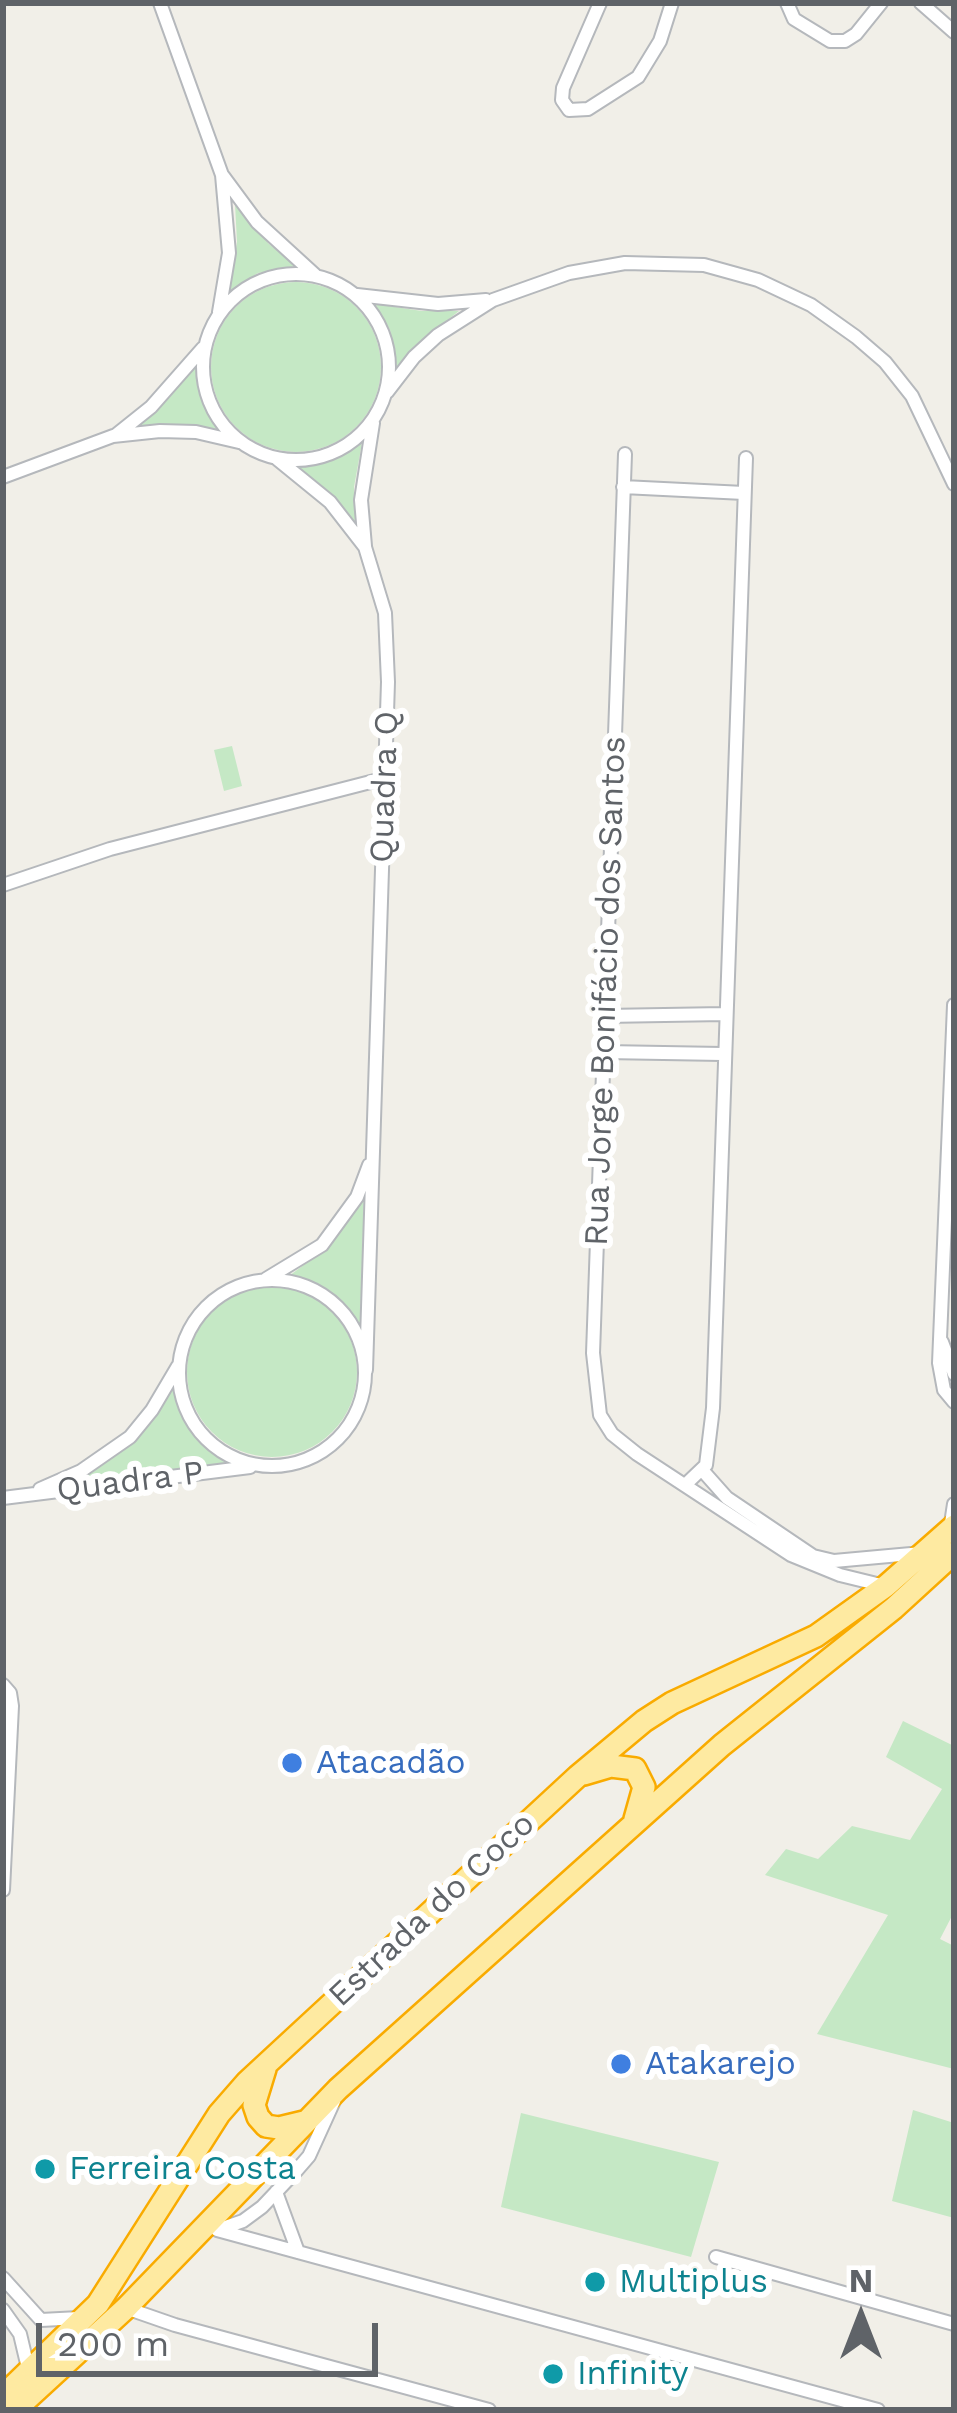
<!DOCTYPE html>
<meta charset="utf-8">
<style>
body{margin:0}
#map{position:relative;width:957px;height:2413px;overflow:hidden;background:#f1efe8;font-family:"Work Sans",sans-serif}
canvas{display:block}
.frame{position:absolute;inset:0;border:6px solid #5f6368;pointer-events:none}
.north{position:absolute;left:801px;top:2257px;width:120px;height:120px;-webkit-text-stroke:9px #fff;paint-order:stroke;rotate:0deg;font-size:33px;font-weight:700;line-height:48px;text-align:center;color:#5f6368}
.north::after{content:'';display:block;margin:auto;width:42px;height:54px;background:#5f6368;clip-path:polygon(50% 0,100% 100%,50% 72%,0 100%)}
.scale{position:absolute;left:36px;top:2323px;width:342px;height:54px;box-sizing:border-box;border:6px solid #5f6368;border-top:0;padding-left:15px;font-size:36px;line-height:42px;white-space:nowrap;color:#5f6368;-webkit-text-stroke:9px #fff;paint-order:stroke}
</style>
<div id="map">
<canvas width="957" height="2413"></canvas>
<div class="frame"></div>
<div class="north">N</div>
<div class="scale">200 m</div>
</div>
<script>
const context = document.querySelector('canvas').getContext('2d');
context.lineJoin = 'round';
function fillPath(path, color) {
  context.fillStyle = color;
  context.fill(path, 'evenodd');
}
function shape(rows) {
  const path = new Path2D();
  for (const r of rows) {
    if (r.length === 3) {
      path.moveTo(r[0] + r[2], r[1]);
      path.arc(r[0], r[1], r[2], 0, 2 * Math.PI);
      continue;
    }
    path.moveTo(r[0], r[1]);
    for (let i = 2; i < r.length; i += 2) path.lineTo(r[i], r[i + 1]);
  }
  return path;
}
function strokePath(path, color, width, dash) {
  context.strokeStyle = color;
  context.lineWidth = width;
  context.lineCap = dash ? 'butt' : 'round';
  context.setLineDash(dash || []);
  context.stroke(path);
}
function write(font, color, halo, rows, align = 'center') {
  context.font = font + ' "Work Sans",sans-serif';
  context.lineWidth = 12;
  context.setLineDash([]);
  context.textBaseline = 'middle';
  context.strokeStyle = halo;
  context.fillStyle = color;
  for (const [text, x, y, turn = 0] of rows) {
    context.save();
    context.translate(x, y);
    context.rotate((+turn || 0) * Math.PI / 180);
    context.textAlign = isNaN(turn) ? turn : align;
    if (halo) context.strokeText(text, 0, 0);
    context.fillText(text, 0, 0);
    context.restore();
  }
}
fillPath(shape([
 [235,204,269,244,296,266,258,273,229,292,237,242],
 [296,367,85],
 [375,304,422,311,459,311,423,339,397,368,390,330],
 [195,366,202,401,221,431,137,428,170,397],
 [362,443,354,487,356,526,334,498,299,467,336,459],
 [232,746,242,786,224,791,214,750],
 [364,1197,360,1327,333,1295,313,1283,289,1276,329,1246],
 [272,1372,85],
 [174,1385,179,1408,190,1429,205,1446,233,1464,74,1484,127,1446,155,1416],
 [903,1721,954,1746,954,1912,940,1939,954,1946,954,2069,817,2034,888,1915,765,1875,786,1849,818,1859,852,1826,910,1840,942,1789,886,1757],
 [913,2110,954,2123,954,2218,892,2201],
 [521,2113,719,2162,691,2257,501,2207]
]), '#c5e8c5');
const minor = shape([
 [160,3,222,175,229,253,219,312],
 [600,3,563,88,562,100,569,110,588,109,638,77,660,41,672,3],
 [787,3,794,19,830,41,845,41,856,34,881,3],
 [921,3,954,32],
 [223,176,257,222,315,275],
 [296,367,93],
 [357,295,438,304,486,300],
 [387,392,414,357,438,335,493,300,569,273,625,263,704,265,758,280,811,305,856,337,885,362,912,396,954,484],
 [116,435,151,407,203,348],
 [625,454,593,1353,600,1415,612,1434,637,1454,791,1555,840,1575,885,1586],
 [276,458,330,502,365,547,385,613,388,682,366,1370],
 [3,477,113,436,160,431,196,432,239,442],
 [623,487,744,493],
 [365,546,361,500,373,423],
 [3,885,110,849,386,778],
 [954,1005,939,1363,944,1390,954,1402],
 [605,1016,724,1014],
 [605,1052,722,1054],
 [266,1279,322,1245,357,1197,369,1165],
 [272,1373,93],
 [942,1342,954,1374],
 [703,1471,727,1498,813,1556,834,1561,922,1553],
 [685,1485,706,1465,713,1408,746,458],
 [40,1489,81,1471,130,1437,152,1410,178,1366],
 [3,1498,250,1467],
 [950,1530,954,1504],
 [3,1685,10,1693,12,1706,3,1890],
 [276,2192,298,2252],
 [220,2229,243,2221,262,2207,296,2171,309,2156,334,2101],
 [217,2230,878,2410],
 [716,2257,954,2324],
 [3,2278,41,2320,79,2318],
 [126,2308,175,2325,489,2410],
 [3,2310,20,2334,29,2372]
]);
const trunk = shape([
 [584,1774,611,1766,635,1769,644,1787,635,1819],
 [265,2069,254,2105,258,2117,266,2126,279,2128,304,2122],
 [3,2396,98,2304,219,2114,247,2082,578,1776,644,1721,672,1703,816,1636,886,1586,954,1526],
 [15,2410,126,2308,338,2089,722,1745,894,1608,954,1553]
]);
strokePath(minor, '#b5b8bc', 16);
strokePath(trunk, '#f9ab00', 26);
strokePath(minor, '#fff', 12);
strokePath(trunk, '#feeaa1', 21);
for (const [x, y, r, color] of [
 [292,1763,12,"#3f7fe0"],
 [621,2064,12,"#3f7fe0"],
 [45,2169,12,"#0f9aa8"],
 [595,2282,12,"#0f9aa8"],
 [553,2374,12,"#0f9aa8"]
]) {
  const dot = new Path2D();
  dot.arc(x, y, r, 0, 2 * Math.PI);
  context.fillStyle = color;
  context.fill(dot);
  strokePath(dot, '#fff', 4.5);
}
write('33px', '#5f6368', '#fff', [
 ["Quadra Q",385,787,-88],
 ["Rua Jorge Bonifácio dos Santos",606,991,-88],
 ["Quadra P",130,1482,-7],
 ["Estrada do Coco",432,1910,-43]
]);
write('33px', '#366cbe', '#fff', [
 ["Atacadão",316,1763],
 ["Atakarejo",645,2064]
], 'left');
write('33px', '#0d838f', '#fff', [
 ["Ferreira Costa",69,2169],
 ["Multiplus",619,2282],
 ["Infinity",577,2374]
], 'left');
</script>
